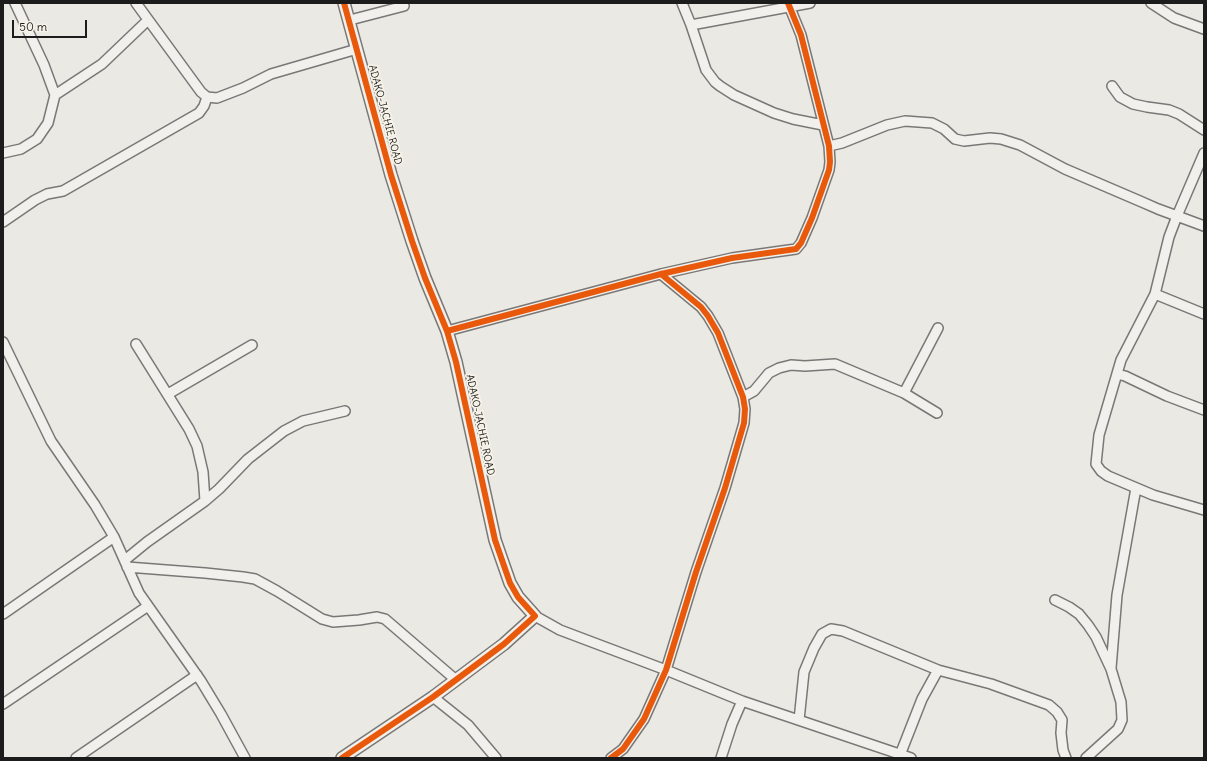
<!DOCTYPE html>
<style>
body{margin:0}
#map{position:relative;width:1207px;height:761px;overflow:hidden;background:#eae9e4;font-family:Delius,sans-serif}
canvas{display:block}
.frame{position:absolute;inset:0;border:4px solid #1c1c1c;pointer-events:none}
.scale{position:absolute;left:12px;top:20px;width:75px;height:18px;box-sizing:border-box;border:2px solid #1c1c1c;border-top:0;padding-left:5px;font-size:12px;line-height:14px;white-space:nowrap;color:#1c1c1c;-webkit-text-stroke:3px #f7f3e8;paint-order:stroke}
</style>
<div id="map">
<canvas width="1207" height="761"></canvas>
<div class="frame"></div>
<div class="scale">50 m</div>
</div>
<script>
const context = document.querySelector('canvas').getContext('2d');
context.lineJoin = 'round';
function shape(rows) {
  const path = new Path2D();
  for (const r of rows) {
    path.moveTo(r[0], r[1]);
    for (let i = 2; i < r.length; i += 2) path.lineTo(r[i], r[i + 1]);
  }
  return path;
}
function strokePath(path, color, width, dash) {
  context.strokeStyle = color;
  context.lineWidth = width;
  context.lineCap = dash ? 'butt' : 'round';
  context.setLineDash(dash || []);
  context.stroke(path);
}
function write(font, color, halo, rows, align = 'center') {
  context.font = font + ' Delius,sans-serif';
  context.lineWidth = 3.5;
  context.setLineDash([]);
  context.textBaseline = 'middle';
  context.strokeStyle = halo;
  context.fillStyle = color;
  for (const [text, x, y, turn = 0] of rows) {
    context.save();
    context.translate(x, y);
    context.rotate((+turn || 0) * Math.PI / 180);
    context.textAlign = isNaN(turn) ? turn : align;
    if (halo) context.strokeText(text, 0, 0);
    context.fillText(text, 0, 0);
    context.restore();
  }
}
const minor = shape([
 [136,3,201,92,207,97,217,98,243,88,271,74,357,49],
 [682,3,691,25,810,3],
 [1151,3,1174,18,1204,29],
 [350,20,404,6],
 [691,25,706,70,715,82,720,86,734,95,774,113,793,119,823,125],
 [1112,86,1120,97,1133,104,1147,107,1169,110,1179,114,1204,130],
 [55,95,102,64,148,20],
 [829,146,842,143,887,125,905,121,932,123,944,129,955,139,964,141,990,138,1001,139,1020,145,1065,169,1142,202,1158,209,1177,216,1169,237,1155,294,1204,314],
 [3,153,21,149,37,139,48,123,55,95,44,65,15,3],
 [1204,153,1177,216,1204,226],
 [3,222,35,200,47,194,63,191,199,113,204,106,207,97],
 [1155,294,1121,360,1099,435,1096,464,1101,471,1108,476,1153,495,1204,510],
 [447,331,661,274,732,258,796,249,801,243,812,218,829,170,830,162,829,146,801,35,788,3],
 [3,342,51,441,95,505,114,537,139,593,201,681,221,714,245,758],
 [136,344,189,429,197,446,203,472,205,501],
 [1117,374,1125,376,1167,396,1204,410],
 [904,393,938,328],
 [168,394,252,345],
 [743,397,754,391,769,373,779,368,791,365,805,366,835,364,904,393,937,413],
 [125,560,147,542,205,501,219,489,248,459,284,431,303,421,345,411],
 [127,567,205,573,243,577,255,579,277,591,322,619,333,622,359,620,377,617,385,619,456,680],
 [1055,600,1069,607,1079,614,1088,625,1096,637,1111,669,1121,702,1122,720,1118,729,1086,758],
 [3,614,114,537],
 [535,616,560,630,666,670,742,701,911,758],
 [1111,668,1117,595,1136,488],
 [433,697,468,725,496,758],
 [3,704,148,606],
 [799,720,804,672,814,648,822,634,831,629,843,631,938,670,991,684,1049,705,1057,712,1062,720,1061,733,1063,750,1066,758],
 [900,755,922,699,938,670],
 [76,758,197,675],
 [611,758,623,749,644,719,666,670,696,572,725,488,744,423,745,409,743,397,718,333,708,316,701,307,661,274],
 [721,758,732,724,742,701]
]);
const tertiary = shape([
 [342,758,433,697,504,644,535,616,518,597,510,583,495,540,456,362,447,331,425,278,412,241,391,175,344,3]
]);
strokePath(minor, '#797876', 12);
strokePath(tertiary, '#797876', 14);
strokePath(minor, '#f1f0ec', 9);
strokePath(tertiary, '#f1f0ec', 11);
strokePath(shape([
 [447,331,661,274,732,258,796,249,801,243,812,218,829,170,830,162,829,146,801,35,788,3],
 [342,758,433,697,504,644,535,616,518,597,510,583,495,540,456,362,447,331,425,278,412,241,391,175,344,3],
 [611,758,623,749,644,719,666,670,696,572,725,488,744,423,745,409,743,397,718,333,708,316,701,307,661,274]
]), '#e8590c', 6);
write('10px', '#1c1c1c', '#f7f3e8', [
 ["ADAKO-JACHIE ROAD",385,115,75],
 ["ADAKO-JACHIE ROAD",480,425,78]
]);
</script>
